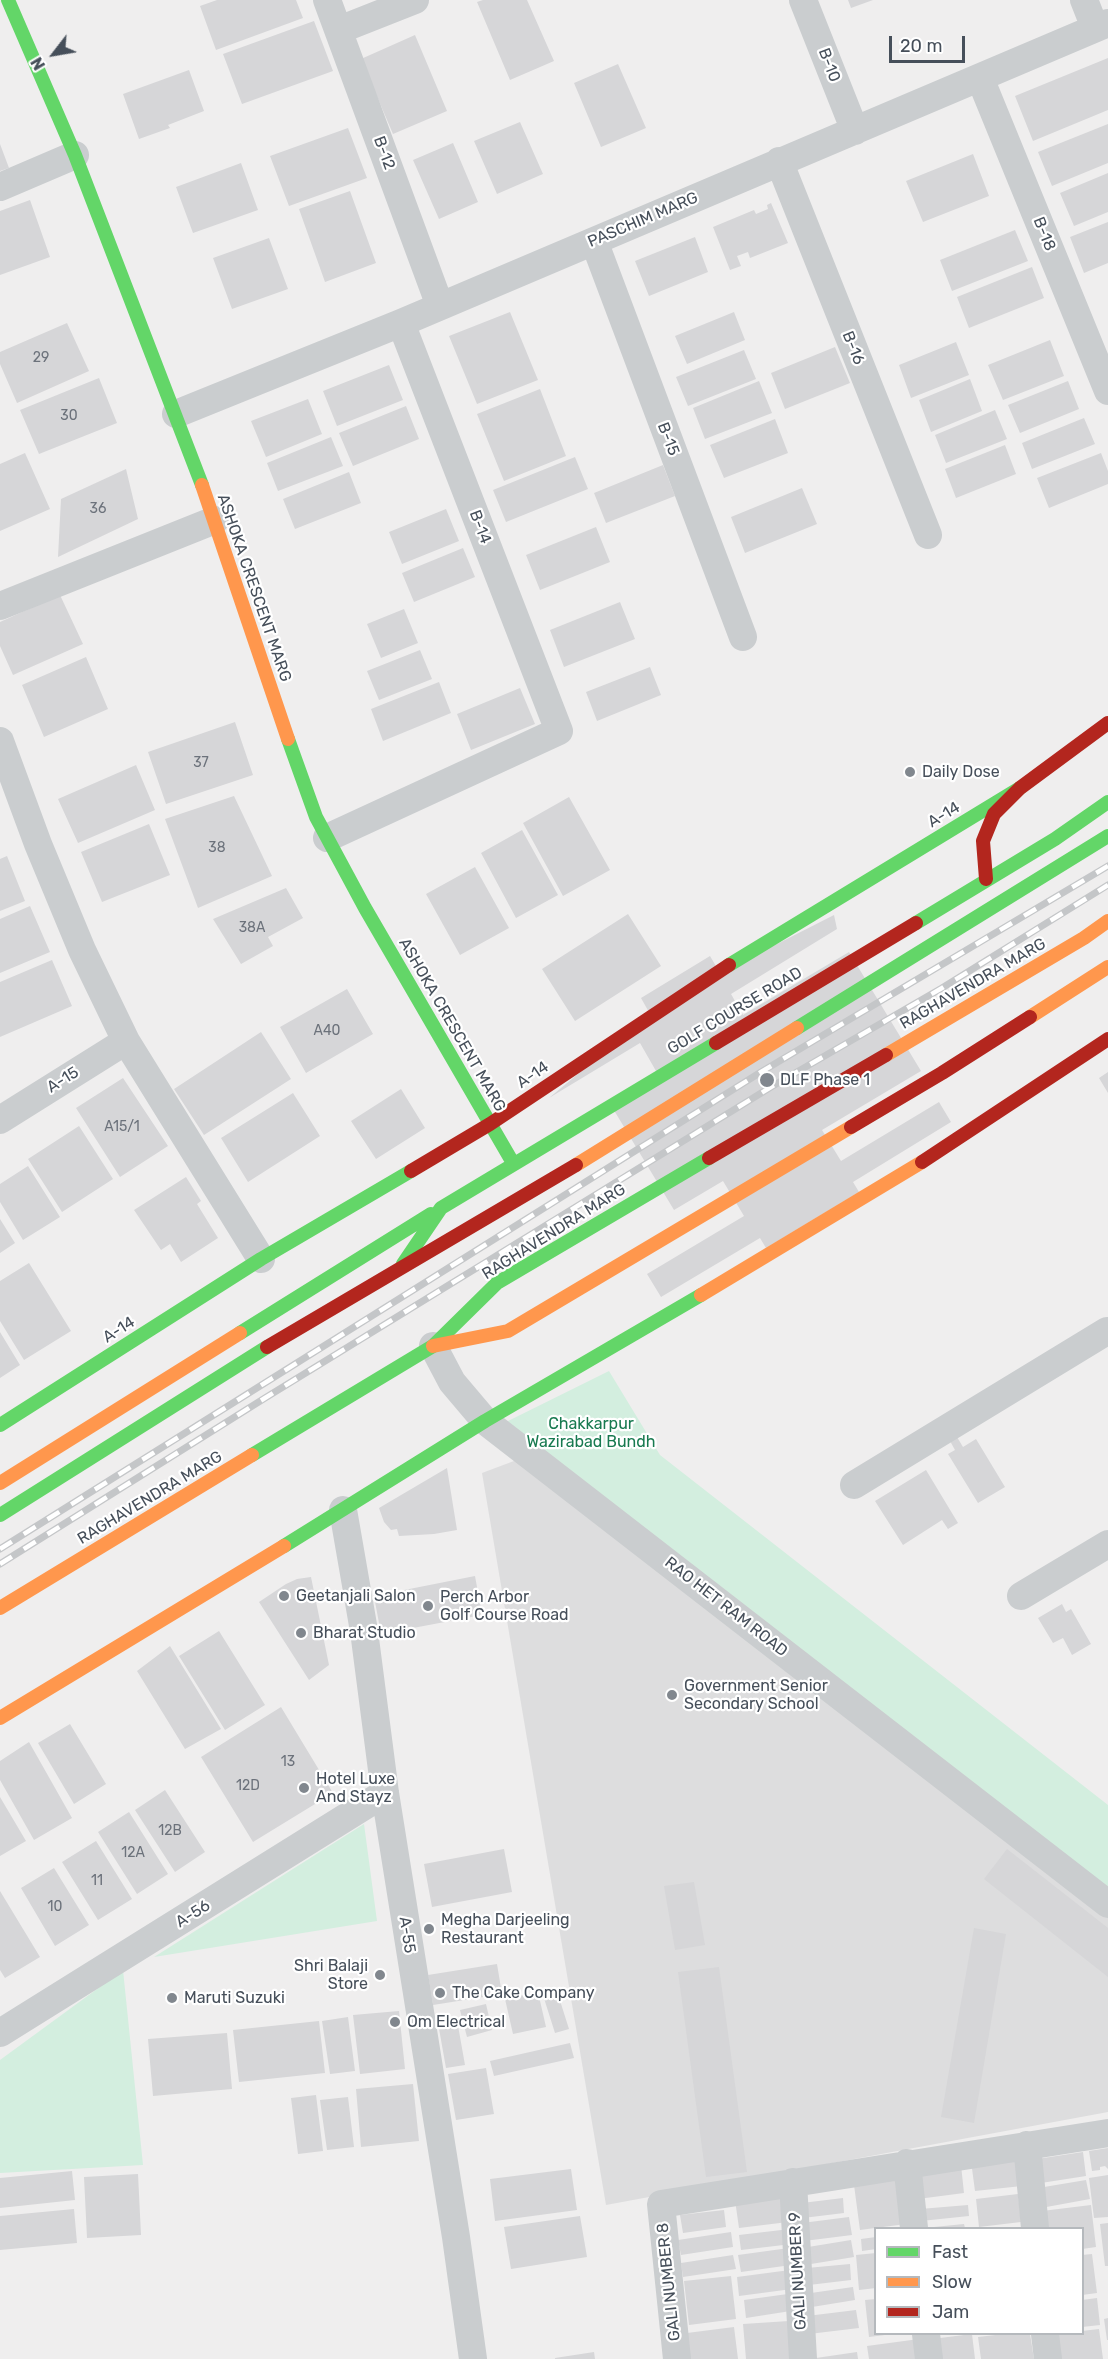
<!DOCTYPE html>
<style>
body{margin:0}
#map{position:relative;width:1108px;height:2359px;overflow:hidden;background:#efeeee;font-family:Rubik,sans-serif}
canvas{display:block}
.legend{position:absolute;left:874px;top:2227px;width:210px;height:108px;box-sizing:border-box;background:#fff;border:2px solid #b5b9bd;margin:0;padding:8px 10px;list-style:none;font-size:18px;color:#464f5a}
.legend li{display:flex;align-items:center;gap:12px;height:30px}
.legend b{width:30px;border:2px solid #b5b9bd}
.north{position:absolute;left:24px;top:24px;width:60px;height:60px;-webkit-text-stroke:4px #fff;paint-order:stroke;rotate:239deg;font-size:16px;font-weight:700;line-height:24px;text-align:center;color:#464f5a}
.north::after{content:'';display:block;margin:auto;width:21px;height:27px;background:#464f5a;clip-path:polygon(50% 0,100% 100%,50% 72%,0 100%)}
.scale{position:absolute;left:889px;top:36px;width:76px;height:27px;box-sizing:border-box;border:3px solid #464f5a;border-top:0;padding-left:8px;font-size:18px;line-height:21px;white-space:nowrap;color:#464f5a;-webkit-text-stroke:4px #fff;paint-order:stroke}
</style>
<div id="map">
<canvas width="1108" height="2359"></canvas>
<ul class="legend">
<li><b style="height:8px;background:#63d668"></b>Fast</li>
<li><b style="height:8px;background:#ff974d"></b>Slow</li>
<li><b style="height:8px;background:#b3261e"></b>Jam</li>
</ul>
<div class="north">N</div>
<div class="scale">20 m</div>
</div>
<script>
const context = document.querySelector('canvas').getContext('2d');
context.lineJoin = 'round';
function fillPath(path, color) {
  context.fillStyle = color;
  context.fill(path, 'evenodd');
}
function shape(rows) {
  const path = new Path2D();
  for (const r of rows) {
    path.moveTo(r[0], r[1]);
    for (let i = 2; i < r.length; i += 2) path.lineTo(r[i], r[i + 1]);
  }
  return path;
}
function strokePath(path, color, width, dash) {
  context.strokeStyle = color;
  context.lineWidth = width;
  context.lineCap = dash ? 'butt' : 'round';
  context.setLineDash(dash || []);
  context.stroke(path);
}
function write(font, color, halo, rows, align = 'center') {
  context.font = font + ' Rubik,sans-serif';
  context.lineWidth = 4.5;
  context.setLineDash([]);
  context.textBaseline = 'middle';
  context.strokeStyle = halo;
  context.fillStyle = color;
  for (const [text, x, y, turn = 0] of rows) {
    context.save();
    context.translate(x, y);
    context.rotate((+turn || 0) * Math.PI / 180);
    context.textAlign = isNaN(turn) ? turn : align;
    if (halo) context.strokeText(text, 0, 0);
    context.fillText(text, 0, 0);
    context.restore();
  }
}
fillPath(shape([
 [522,1458,1108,1917,1108,2112,606,2205,482,1473]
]), '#ddddde');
fillPath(shape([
 [609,1371,660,1455,1108,1805,1108,1889,502,1424],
 [364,1824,377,1921,154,1957],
 [123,1970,143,2165,0,2173,0,2060]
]), '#d3eedf');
fillPath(shape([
 [217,0,296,0,303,18,216,50,200,6],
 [483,0,527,0,554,61,510,80,477,2],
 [848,0,873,0,851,8],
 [314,21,333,71,242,104,223,54],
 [415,35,447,111,393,134,361,59],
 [1108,58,1108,110,1033,141,1015,96],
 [618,64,646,128,601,147,574,83],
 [189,70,204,111,168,125,170,128,139,139,123,94],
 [520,122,543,174,497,194,474,141],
 [1108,124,1108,163,1052,186,1038,152],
 [348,128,367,178,289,206,270,156],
 [453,143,478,202,439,219,413,160],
 [0,144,9,168,0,171],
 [973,154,989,196,923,222,906,181],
 [241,163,258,210,193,233,176,187],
 [1108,173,1108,212,1074,226,1060,193],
 [350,191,376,263,325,282,299,209],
 [30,200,50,257,0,275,0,211],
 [771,203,788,243,750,258,748,252,737,256,741,266,730,270,713,227,754,210,756,214,768,209,767,205],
 [1108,222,1108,263,1084,273,1070,237],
 [1015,230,1028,261,952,291,940,260],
 [695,237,708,272,649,296,635,261],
 [269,238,288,289,232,309,213,258],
 [1032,267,1044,298,969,328,957,297],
 [510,312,538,380,477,404,449,336],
 [734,312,745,340,687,364,675,336],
 [67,323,89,371,17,403,0,364,0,352],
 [1050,340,1064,376,1003,400,988,365],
 [956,342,969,375,911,398,899,365],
 [835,347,850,383,785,409,771,373],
 [744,350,756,379,688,406,676,377],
 [389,365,403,400,337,426,323,391],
 [99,378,117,423,39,454,20,410],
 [970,379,982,411,931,432,919,400],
 [759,381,772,413,705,439,693,408],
 [1068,381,1079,409,1020,433,1008,405],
 [540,389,566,456,504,481,477,414],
 [308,399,322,434,266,457,251,421],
 [406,406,419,439,353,466,339,433],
 [995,410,1007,439,946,463,935,435],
 [1084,418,1095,444,1032,469,1022,443],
 [775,419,788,453,724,478,710,445],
 [331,437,343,466,278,491,267,463],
 [1005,445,1016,474,956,498,945,469],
 [25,453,50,509,0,531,0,464],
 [1101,453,1108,471,1108,484,1049,508,1037,478],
 [575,457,588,489,506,522,493,490],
 [663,465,675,496,606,523,594,493],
 [126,469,138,519,58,557,61,499],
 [349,472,361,503,295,529,283,499],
 [802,488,817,524,745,553,731,517],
 [446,509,459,541,402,564,389,532],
 [596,527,610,562,540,590,526,555],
 [463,548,475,577,414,602,402,573],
 [60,595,83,644,13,675,0,646,0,622],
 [620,602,635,639,564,667,550,630],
 [404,609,418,643,381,658,367,624],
 [420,650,432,679,379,700,367,671],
 [86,657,108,709,44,737,22,685],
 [650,667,661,695,597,721,586,692],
 [439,682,451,713,383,741,371,709],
 [520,688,535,724,471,750,457,714],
 [235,722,253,775,166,804,148,752],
 [136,765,155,810,78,843,58,799],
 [234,796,272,876,198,908,165,819],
 [569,797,610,870,563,896,523,823],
 [149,824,170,875,102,902,81,852],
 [522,830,558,895,516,918,481,853],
 [7,856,25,901,0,911,0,859],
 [475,867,509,928,460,955,426,894],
 [286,888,303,918,268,937,273,946,241,964,213,919],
 [30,906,50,952,0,973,0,919],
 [628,914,661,966,575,1021,542,969],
 [834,915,837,929,731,994,743,1015,849,952,921,1071,822,1130,841,1161,939,1102,951,1122,853,1182,859,1192,766,1248,760,1238,661,1297,647,1274,744,1216,723,1181,674,1210,612,1107,660,1078,640,1043,549,1098,650,1014,641,998,710,956,720,973],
 [52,960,72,1006,0,1037,0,982],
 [347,989,373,1034,306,1073,280,1027],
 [261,1032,291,1079,204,1135,174,1089],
 [1108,1072,1108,1093,1099,1078],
 [123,1078,168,1146,120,1177,76,1108],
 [401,1089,425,1128,376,1159,351,1121],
 [293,1093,320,1136,248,1182,221,1138],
 [79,1126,113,1179,62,1212,28,1159],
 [28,1166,60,1217,23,1240,0,1202,0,1184],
 [186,1177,201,1201,197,1204,218,1238,181,1262,170,1244,161,1250,134,1210],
 [0,1219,15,1243,0,1253],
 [29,1263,71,1331,24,1360,0,1321,0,1281],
 [0,1332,20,1365,0,1378],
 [957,1437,963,1447,976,1439,1005,1487,978,1503,948,1454,955,1450,950,1441],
 [447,1468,457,1530,434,1534,399,1536,397,1529,391,1530,384,1522,379,1508],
 [926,1470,958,1523,948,1529,942,1520,903,1545,875,1501],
 [475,1576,482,1615,381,1634,374,1596],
 [311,1577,329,1665,309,1680,259,1602,286,1584,297,1579],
 [1062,1604,1066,1612,1071,1609,1091,1644,1072,1655,1063,1638,1053,1643,1038,1618],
 [219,1631,265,1705,225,1730,179,1656],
 [170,1646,221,1729,185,1749,137,1671],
 [281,1707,333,1793,253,1842,201,1757],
 [70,1724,106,1784,74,1804,38,1743],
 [29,1742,72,1818,34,1840,0,1780,0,1761],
 [165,1790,205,1852,175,1872,135,1810],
 [0,1797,26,1841,0,1856],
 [129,1812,168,1874,137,1894,98,1832],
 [96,1841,132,1899,98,1920,62,1862],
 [504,1849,512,1892,432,1907,424,1864],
 [1007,1849,1108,1928,1108,1977,984,1879],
 [54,1868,89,1925,55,1946,21,1888],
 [694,1882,705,1945,675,1950,664,1886],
 [0,1891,40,1957,5,1978,0,1970],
 [974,1928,1006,1934,974,2123,941,2117],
 [497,1964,502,1994,433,2005,428,1975],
 [719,1967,747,2172,706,2177,678,1972],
 [556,1988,569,2029,555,2033,542,1992],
 [538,1992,546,2027,513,2034,505,1999],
 [486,2004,492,2030,467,2037,460,2010],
 [399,2011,405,2069,360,2074,353,2015],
 [348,2017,355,2071,330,2074,322,2021],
 [457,2020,465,2065,446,2068,438,2023],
 [319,2021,325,2073,239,2082,233,2030],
 [227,2033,232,2089,153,2096,148,2039],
 [570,2043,574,2058,494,2076,490,2061],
 [486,2068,494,2114,456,2120,448,2074],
 [413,2084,419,2141,361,2147,356,2089],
 [316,2095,323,2151,298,2154,291,2098],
 [348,2097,354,2147,327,2150,320,2100],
 [1108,2148,1108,2169,1105,2166,1100,2167,1100,2170,1092,2171,1089,2151],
 [1083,2152,1086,2176,1041,2183,1037,2159],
 [1019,2155,1022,2186,975,2191,971,2161],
 [961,2165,964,2193,918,2199,915,2170],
 [571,2169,577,2210,495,2221,490,2179],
 [72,2171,75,2200,0,2208,0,2178],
 [138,2174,141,2235,87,2238,84,2177],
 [1108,2175,1108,2217,1094,2218,1089,2178],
 [900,2179,906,2224,860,2230,854,2185],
 [1086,2180,1090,2199,1041,2208,1038,2188],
 [785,2194,788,2222,739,2228,735,2200],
 [1018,2194,1021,2222,979,2227,976,2199],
 [843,2198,844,2213,803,2218,802,2203],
 [968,2205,969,2216,921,2221,920,2209],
 [1091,2205,1096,2247,1082,2249,1082,2228,1044,2228,1042,2211],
 [74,2209,77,2243,0,2250,0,2216],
 [724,2210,726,2227,683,2233,680,2215],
 [580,2216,587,2257,511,2269,504,2227],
 [849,2217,852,2235,804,2241,802,2223],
 [1108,2223,1108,2266,1105,2266,1100,2224],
 [964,2224,965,2228,934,2228,934,2227],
 [790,2229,792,2244,741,2250,739,2235],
 [731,2232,733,2247,681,2255,678,2240],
 [876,2237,876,2249,862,2251,861,2239],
 [851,2240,854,2257,805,2265,802,2248],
 [789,2248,791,2265,741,2272,738,2255],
 [876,2253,876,2288,859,2290,856,2255],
 [1092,2254,1097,2293,1082,2295,1082,2255],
 [733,2255,736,2269,683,2277,681,2263],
 [850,2264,851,2280,809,2285,807,2268],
 [790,2270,792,2289,739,2296,737,2277],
 [731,2276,736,2319,689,2325,684,2281],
 [853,2287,855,2300,806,2308,804,2294],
 [795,2293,797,2310,746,2318,744,2300],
 [1097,2298,1100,2325,1082,2327,1082,2300],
 [876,2299,876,2334,885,2335,869,2337,865,2300],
 [856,2310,859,2328,809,2334,807,2316],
 [1108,2318,1108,2340,1107,2340,1104,2319],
 [789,2321,792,2359,746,2359,743,2324],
 [734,2327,738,2359,690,2359,687,2333],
 [1099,2329,1103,2359,1053,2359,1050,2335,1082,2334,1082,2331],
 [972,2334,975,2359,935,2359,932,2339],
 [1004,2334,1030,2334,1034,2359,981,2359,978,2337],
 [919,2339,921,2359,869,2359,867,2346],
 [594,2352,595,2359,555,2359,555,2358],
 [857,2352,858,2359,816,2359,816,2358]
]), '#d6d6d8');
strokePath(shape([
 [327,0,440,306],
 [803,0,855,131],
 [1084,0,1095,28],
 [339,30,415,0],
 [980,78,1108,391],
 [779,161,928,535],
 [0,187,75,155],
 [594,241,743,637],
 [176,414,401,323,1108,23],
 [0,606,215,520],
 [0,741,38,844,82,950,126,1041,261,1259],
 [327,838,559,731,401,323],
 [0,1120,126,1041],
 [433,1346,452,1382,485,1421,1108,1904],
 [854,1485,1107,1331],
 [343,1510,364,1631,385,1793,456,2237,473,2359],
 [1021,1596,1108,1544],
 [0,2033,385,1793],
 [1027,2145,1035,2228],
 [907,2163,914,2228],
 [793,2182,803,2359],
 [926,2334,929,2359],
 [1045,2334,1048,2359],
 [677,2359,661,2204,1108,2133]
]), '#cacdcf', 28);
strokePath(shape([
 [8,0,75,155,202,485],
 [288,739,316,817,365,908,513,1163],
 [916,923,1055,839,1108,802],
 [729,965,1020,788],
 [797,1028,1108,836],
 [403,1264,441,1208,716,1043],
 [240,1333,431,1214],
 [0,1425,261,1259,411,1171],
 [252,1455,433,1346,497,1283,709,1158],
 [0,1515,267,1347],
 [284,1546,485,1421,701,1295]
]), '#63d668', 14);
strokePath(shape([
 [202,485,288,739],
 [1030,1017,1108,967],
 [886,1055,1084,938,1108,921],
 [576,1165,797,1028],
 [701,1295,922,1162],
 [433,1346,508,1331,851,1127],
 [0,1483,240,1333],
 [0,1608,252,1455],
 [0,1718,284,1546]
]), '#ff974d', 14);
strokePath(shape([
 [986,879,983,841,994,814,1020,788,1108,723],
 [716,1043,916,923],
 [851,1127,942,1073,1030,1017],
 [709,1158,886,1055],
 [922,1162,1108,1039],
 [411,1171,490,1124,729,965],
 [267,1347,576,1165]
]), '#b3261e', 14);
const rail = shape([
 [0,1549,761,1072,1108,866],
 [0,1564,265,1398,771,1087,942,988,1108,885]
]);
strokePath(rail, '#c4c6c8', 7);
strokePath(rail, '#fff', 4.5, [14]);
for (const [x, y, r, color] of [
 [910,772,6,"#81878e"],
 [767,1080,8,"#81878e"],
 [284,1596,6,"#81878e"],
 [428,1606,6,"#81878e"],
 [301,1633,6,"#81878e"],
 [672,1695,6,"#81878e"],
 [304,1788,6,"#81878e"],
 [429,1929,6,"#81878e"],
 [380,1975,6,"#81878e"],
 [440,1993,6,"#81878e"],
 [172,1998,6,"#81878e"],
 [395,2022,6,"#81878e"]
]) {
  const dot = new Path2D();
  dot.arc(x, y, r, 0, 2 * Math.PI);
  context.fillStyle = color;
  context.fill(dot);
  strokePath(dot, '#fff', 2);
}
write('14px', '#6c727b', null, [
 ["29",41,358],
 ["30",69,416],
 ["36",98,509],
 ["37",201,763],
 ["38",217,848],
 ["38A",252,928],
 ["A40",327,1031],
 ["A15/1",122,1127],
 ["13",288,1762],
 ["12D",248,1786],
 ["12B",170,1831],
 ["12A",133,1853],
 ["11",97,1881],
 ["10",55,1907]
]);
write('16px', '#464f5a', '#fff', [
 ["B-10",829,65,69],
 ["B-12",384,153,70],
 ["PASCHIM MARG",643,220,-23],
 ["B-18",1044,234,68],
 ["B-16",853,348,68],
 ["B-15",668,439,69],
 ["B-14",480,527,69],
 ["ASHOKA CRESCENT MARG",254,588,71],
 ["A-14",944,815,-31],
 ["RAGHAVENDRA MARG",973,984,-30],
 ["GOLF COURSE ROAD",735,1011,-31],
 ["ASHOKA CRESCENT MARG",452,1025,60],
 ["A-14",533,1075,-34],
 ["A-15",63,1080,-32],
 ["RAGHAVENDRA MARG",554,1232,-32],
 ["A-14",119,1330,-32],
 ["RAGHAVENDRA MARG",150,1498,-31],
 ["RAO HET RAM ROAD",726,1607,38],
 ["A-56",193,1914,-32],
 ["A-55",407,1935,81],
 ["GALI NUMBER 9",798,2271,-93],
 ["GALI NUMBER 8",669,2282,-96]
]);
write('16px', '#464f5a', '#fff', [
 ["Daily Dose",922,772],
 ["DLF Phase 1",780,1080],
 ["Geetanjali Salon",296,1596],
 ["Perch Arbor",440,1597],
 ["Golf Course Road",440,1615],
 ["Bharat Studio",313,1633],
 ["Government Senior",684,1686],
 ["Secondary School",684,1704],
 ["Hotel Luxe",316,1779],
 ["And Stayz",316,1797],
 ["Megha Darjeeling",441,1920],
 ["Restaurant",441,1938],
 ["Shri Balaji",368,1966,"right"],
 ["Store",368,1984,"right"],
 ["The Cake Company",452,1993],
 ["Maruti Suzuki",184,1998],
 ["Om Electrical",407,2022]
], 'left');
write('16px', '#187a50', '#fff', [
 ["Chakkarpur",591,1424],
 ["Wazirabad Bundh",591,1442]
]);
</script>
